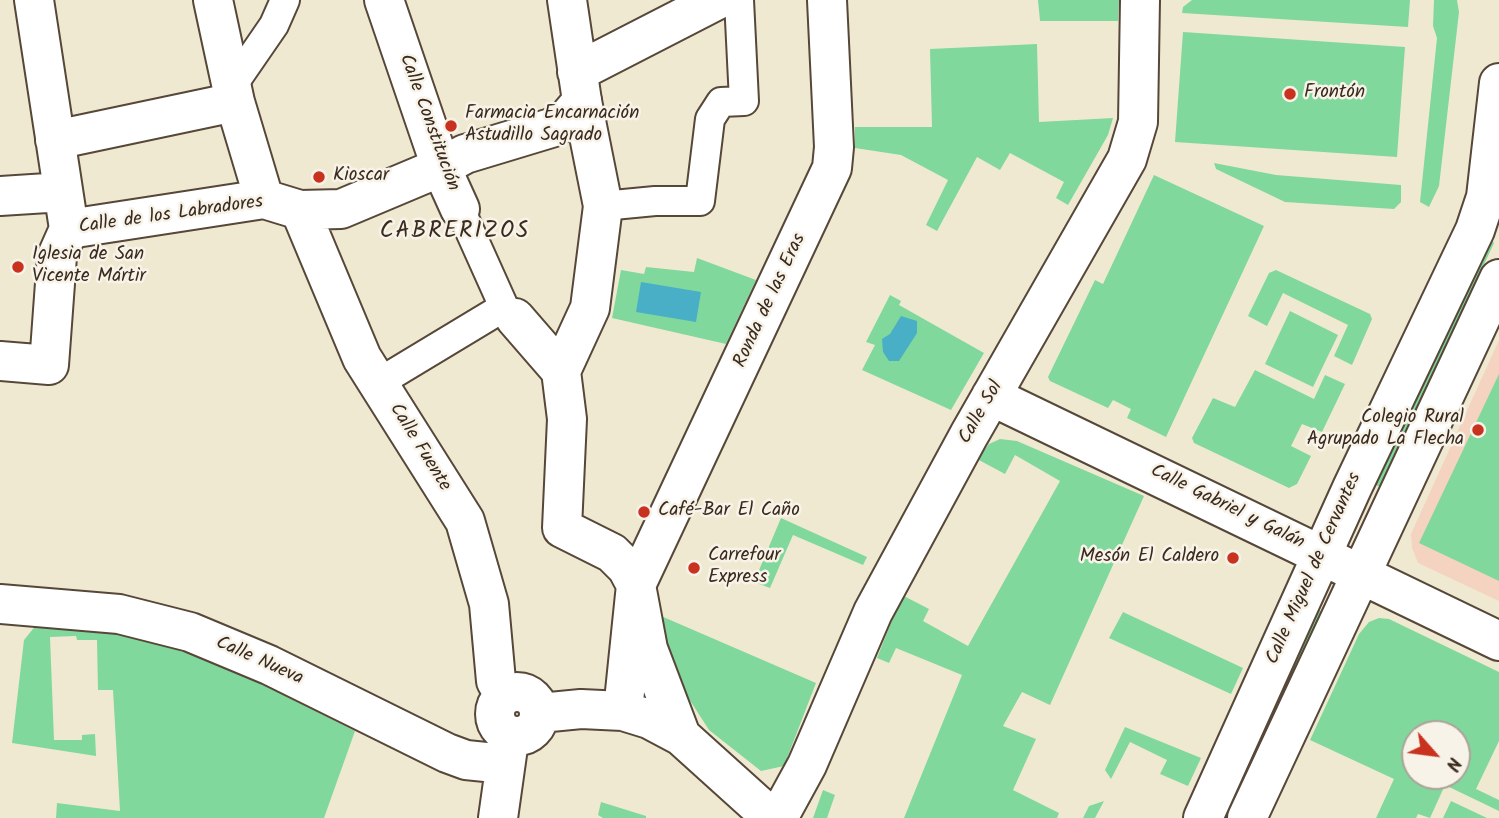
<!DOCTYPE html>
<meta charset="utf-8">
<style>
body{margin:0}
#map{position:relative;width:1499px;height:818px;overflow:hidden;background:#f0e9d1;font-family:Kalam,sans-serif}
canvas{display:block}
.north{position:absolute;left:1401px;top:720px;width:70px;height:70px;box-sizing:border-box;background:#f7f3e8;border:2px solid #aca397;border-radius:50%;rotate:118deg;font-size:19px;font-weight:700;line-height:28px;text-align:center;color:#3b2a1e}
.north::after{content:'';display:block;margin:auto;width:24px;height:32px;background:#c8321e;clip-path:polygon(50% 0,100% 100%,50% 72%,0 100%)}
</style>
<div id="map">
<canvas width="1499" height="818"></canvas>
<div class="north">N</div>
</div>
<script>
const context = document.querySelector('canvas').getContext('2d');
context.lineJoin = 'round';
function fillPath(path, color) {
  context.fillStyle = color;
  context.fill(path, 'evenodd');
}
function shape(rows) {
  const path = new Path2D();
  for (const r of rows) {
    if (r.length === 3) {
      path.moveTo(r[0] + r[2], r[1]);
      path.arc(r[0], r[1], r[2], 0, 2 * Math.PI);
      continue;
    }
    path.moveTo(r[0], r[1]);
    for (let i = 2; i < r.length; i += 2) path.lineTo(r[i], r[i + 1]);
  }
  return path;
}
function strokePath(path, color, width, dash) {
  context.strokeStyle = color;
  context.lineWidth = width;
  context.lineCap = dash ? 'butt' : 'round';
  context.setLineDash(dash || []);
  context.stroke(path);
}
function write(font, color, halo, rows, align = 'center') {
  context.font = font + ' Kalam,sans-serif';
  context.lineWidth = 5;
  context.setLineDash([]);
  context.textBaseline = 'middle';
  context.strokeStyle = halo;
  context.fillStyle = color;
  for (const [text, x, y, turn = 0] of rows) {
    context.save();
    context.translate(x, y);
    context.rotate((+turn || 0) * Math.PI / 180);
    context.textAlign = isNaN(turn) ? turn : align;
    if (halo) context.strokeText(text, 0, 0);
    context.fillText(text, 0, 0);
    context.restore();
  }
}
fillPath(shape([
 [1499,340,1499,601,1418,563,1412,548,1411,534]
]), '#f4d3c1');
fillPath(shape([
 [1038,0,1119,0,1118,21,1040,21],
 [1192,0,1410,0,1408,27,1182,13,1183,7],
 [1434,0,1457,0,1459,12,1439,186,1429,207,1420,202,1437,38,1433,26],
 [1183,32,1405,47,1397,157,1175,142],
 [1037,44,1039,122,1113,118,1108,135,1068,205,1056,198,1064,182,1010,153,1000,170,977,157,937,231,926,225,948,180,901,155,855,148,855,127,932,127,930,49],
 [1214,163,1276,175,1401,185,1401,202,1394,209,1285,202,1216,169],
 [1154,175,1264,226,1166,437,1127,418,1131,409,1113,400,1108,408,1050,381,1048,377,1095,280,1103,284],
 [1490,238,1494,243,1380,487,1372,483],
 [697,258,756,280,726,344,612,318,621,270,644,274,646,267,694,272],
 [1276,270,1370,314,1372,319,1352,365,1334,356,1348,325,1283,293,1267,326,1248,316,1269,273],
 [890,295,901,301,899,305,984,353,951,410,862,370,875,345,866,342],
 [1290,311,1338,335,1313,387,1265,364],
 [1255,370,1314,399,1325,375,1345,384,1322,432,1302,424,1291,446,1311,456,1297,484,1289,488,1194,443,1192,438,1213,398,1235,407],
 [1499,374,1499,581,1419,543],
 [1000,439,1017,441,1144,496,1050,705,1022,692,1003,726,1036,739,1013,790,1059,813,1057,818,904,818,962,675,896,648,889,663,877,658,902,595,929,609,923,621,968,646,1060,481,1015,455,1005,474,977,459,989,444],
 [781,518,867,557,863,565,793,535,770,588,754,582],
 [1316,608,1324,613,1229,818,1218,818],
 [1123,612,1243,668,1231,694,1109,638],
 [661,616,816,683,784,766,761,771,709,730,682,688,668,651],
 [1379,618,1389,619,1499,672,1499,741,1476,789,1499,800,1499,811,1445,785,1430,818,1418,814,1416,818,1376,818,1394,779,1310,740,1359,634,1369,622],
 [1415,734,1457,734,1457,776,1415,776],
 [37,624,119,628,240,673,355,731,324,818,56,818,57,803,120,811,113,690,98,690,97,640,77,640,76,636,50,637,54,740,82,740,82,735,95,734,96,756,12,743,24,640],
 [1125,727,1201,758,1188,786,1160,774,1167,760,1130,742,1111,779,1105,770],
 [823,790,835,795,827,818,813,818],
 [1104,801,1095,818,1083,818,1089,806],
 [1451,801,1487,818,1443,818],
 [601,802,646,816,646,818,603,818,598,815]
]), '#81d89c');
fillPath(shape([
 [641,282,701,292,696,322,636,312],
 [901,316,917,321,917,333,899,361,889,361,883,352,882,339,890,334]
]), '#48afc7');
const pedestrian = shape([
 [232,86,274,25,285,0],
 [603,206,655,201,700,201,710,119,721,102,744,101,739,0],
 [460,209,504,307,515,318],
 [378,383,504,307]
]);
const minor = shape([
 [34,0,69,229],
 [213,0,235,102,264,199],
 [582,101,603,206,590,308,561,371,567,419,562,528,612,553,627,568,636,585,648,649,681,736],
 [55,140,235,102],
 [0,196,63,192],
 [300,210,362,358,465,521,489,604,496,681,504,695],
 [69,229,264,199,300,210,341,209,441,167,460,209],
 [515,318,561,371],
 [0,361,49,365,57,256,69,229],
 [991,396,1499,641],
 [0,604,119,614,190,632,269,665,447,753,466,760,505,764],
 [517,714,22],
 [623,711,636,585,832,168,834,147,827,0],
 [540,713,581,709,623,711,649,719,681,736,772,818],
 [498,818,509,740],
 [778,818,807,765,873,612,969,435,1127,159,1138,122,1140,0]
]);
const tertiary = shape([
 [384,0,441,167,465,154,551,128,565,121,582,101,567,0],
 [577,72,717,0],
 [1203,818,1352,488,1475,230,1486,197,1499,83],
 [1247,818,1499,279]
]);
strokePath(pedestrian, '#564739', 32);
strokePath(minor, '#564739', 42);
strokePath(tertiary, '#564739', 42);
strokePath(pedestrian, '#fff', 28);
strokePath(minor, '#fff', 38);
strokePath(tertiary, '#fff', 38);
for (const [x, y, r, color] of [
 [1290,94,7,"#c8321e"],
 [451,126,7,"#c8321e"],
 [319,177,7,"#c8321e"],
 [18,267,7,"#c8321e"],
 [1478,430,7,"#c8321e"],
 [644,512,7,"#c8321e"],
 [1233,558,7,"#c8321e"],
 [694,568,7,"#c8321e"]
]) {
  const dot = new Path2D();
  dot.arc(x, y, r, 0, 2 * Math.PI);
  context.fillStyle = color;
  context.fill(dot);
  strokePath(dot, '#f7f3e8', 2.5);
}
write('19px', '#3b2a1e', '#f7f3e8', [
 ["Frontón",1304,94],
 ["Farmacia Encarnación",465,115],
 ["Astudillo Sagrado",465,137],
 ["Kioscar",333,177],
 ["Iglesia de San",32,256],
 ["Vicente Mártir",32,278],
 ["Colegio Rural",1464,419,"right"],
 ["Agrupado La Flecha",1464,441,"right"],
 ["Café-Bar El Caño",658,512],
 ["Carrefour",708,557],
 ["Express",708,579],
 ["Mesón El Caldero",1219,558,"right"]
], 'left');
write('19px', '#3b2a1e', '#f7f3e8', [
 ["Calle Constitución",428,123,70],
 ["Calle de los Labradores",171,216,-8],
 ["Ronda de las Eras",771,301,-65],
 ["Calle Sol",982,413,-60],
 ["Calle Fuente",419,448,58],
 ["Calle Gabriel y Galán",1227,508,26],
 ["Calle Miguel de Cervantes",1315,569,-66],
 ["Calle Nueva",259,662,24]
]);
context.letterSpacing = '2px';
write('23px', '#3b2a1e', '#f7f3e8', [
 ["CABRERIZOS",455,233]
]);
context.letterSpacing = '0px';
</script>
